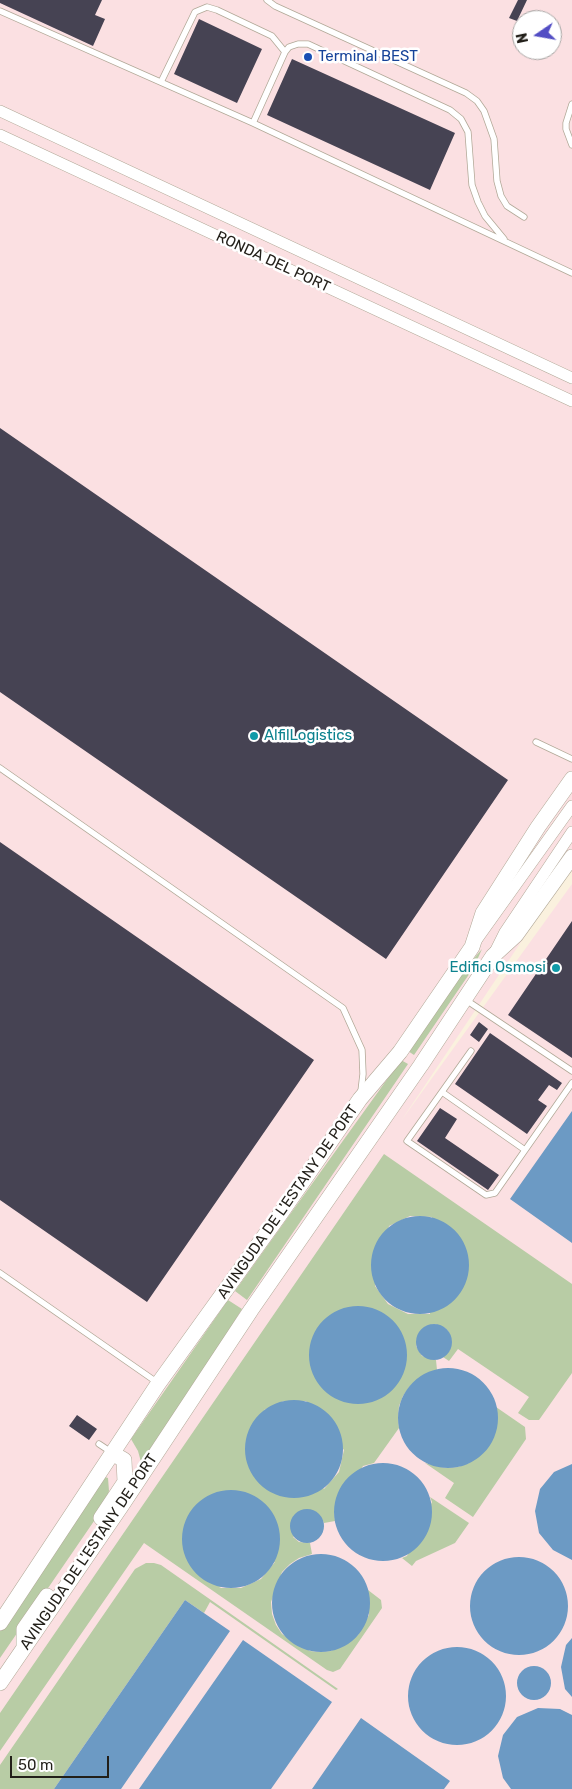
<!DOCTYPE html>
<style>
body{margin:0}
#map{position:relative;width:572px;height:1789px;overflow:hidden;background:#faf1de;font-family:Rubik,sans-serif}
canvas{display:block}
.north{position:absolute;left:512px;top:10px;width:50px;height:50px;box-sizing:border-box;background:#fff;border:1px solid #a7a5a3;border-radius:50%;rotate:258deg;font-size:14px;font-weight:700;line-height:20px;text-align:center;color:#221f19}
.north::after{content:'';display:block;margin:auto;width:18px;height:22px;background:#524dc4;clip-path:polygon(50% 0,100% 100%,50% 72%,0 100%)}
.scale{position:absolute;left:10px;top:1756px;width:99px;height:22px;box-sizing:border-box;border:2px solid #221f19;border-top:0;padding-left:6px;font-size:15px;line-height:18px;white-space:nowrap;color:#221f19;-webkit-text-stroke:4px #fff;paint-order:stroke}
</style>
<div id="map">
<canvas width="572" height="1789"></canvas>
<div class="north">N</div>
<div class="scale">50 m</div>
</div>
<script>
const context = document.querySelector('canvas').getContext('2d');
context.lineJoin = 'round';
function fillPath(path, color) {
  context.fillStyle = color;
  context.fill(path, 'evenodd');
}
function shape(rows) {
  const path = new Path2D();
  for (const r of rows) {
    if (r.length === 3) {
      path.moveTo(r[0] + r[2], r[1]);
      path.arc(r[0], r[1], r[2], 0, 2 * Math.PI);
      continue;
    }
    path.moveTo(r[0], r[1]);
    for (let i = 2; i < r.length; i += 2) path.lineTo(r[i], r[i + 1]);
  }
  return path;
}
function strokePath(path, color, width, dash) {
  context.strokeStyle = color;
  context.lineWidth = width;
  context.lineCap = dash ? 'butt' : 'round';
  context.setLineDash(dash || []);
  context.stroke(path);
}
function write(font, color, halo, rows, align = 'center') {
  context.font = font + ' Rubik,sans-serif';
  context.lineWidth = 5;
  context.setLineDash([]);
  context.textBaseline = 'middle';
  context.strokeStyle = halo;
  context.fillStyle = color;
  for (const [text, x, y, turn = 0] of rows) {
    context.save();
    context.translate(x, y);
    context.rotate((+turn || 0) * Math.PI / 180);
    context.textAlign = isNaN(turn) ? turn : align;
    if (halo) context.strokeText(text, 0, 0);
    context.fillText(text, 0, 0);
    context.restore();
  }
}
fillPath(shape([
 [0,0,572,0,572,866,401,1121,572,884,572,1789,0,1789],
 [522,20,552,20,552,50,522,50]
]), '#fbe0e2');
fillPath(shape([
 [482,949,474,967,414,1055,408,1051,469,964],
 [401,1060,408,1064,247,1300,235,1291],
 [384,1154,572,1284,572,1373,539,1420,529,1420,518,1413,529,1397,458,1349,449,1361,443,1357,450,1350,450,1335,448,1331,445,1328,435,1324,426,1326,416,1346,422,1356,436,1360,437,1370,426,1374,410,1386,403,1396,399,1406,398,1418,399,1428,374,1463,363,1466,334,1512,335,1521,324,1523,322,1519,293,1537,299,1542,310,1543,312,1554,299,1558,290,1564,282,1572,271,1602,272,1614,276,1625,282,1634,310,1651,319,1652,331,1651,358,1635,369,1615,368,1590,381,1600,382,1608,340,1669,333,1672,327,1670,144,1543,0,1751,0,1713],
 [410,1216,432,1217,430,1314,408,1314,388,1304,375,1286,389,1226],
 [284,1401,306,1401,344,1450,339,1472,324,1489,264,1410],
 [275,1562,261,1579,241,1588,219,1588],
 [228,1300,242,1309,192,1390,141,1462,138,1451,131,1439],
 [496,1407,525,1427,526,1439,473,1517,445,1498,454,1483,425,1463,445,1468,458,1467,469,1463,496,1429,497,1419],
 [105,1477,108,1478,109,1491,103,1508,0,1658,0,1630],
 [430,1497,469,1523,455,1543,416,1561,412,1566,402,1558,407,1556,432,1502],
 [146,1563,154,1563,161,1565,338,1689,336,1690,210,1602,204,1613,185,1600,54,1789,0,1789,0,1765,135,1569]
]), '#b8cca5');
fillPath(shape([
 [572,1111,572,1243,510,1199],
 [420,1265,49],
 [358,1355,49],
 [434,1342,18],
 [448,1418,50],
 [294,1449,49],
 [383,1512,49],
 [572,1464,572,1560,553,1550,539,1533,535,1511,540,1489,554,1472],
 [231,1539,49],
 [307,1526,17],
 [321,1603,49],
 [519,1606,49],
 [185,1600,230,1631,121,1789,54,1789],
 [572,1638,572,1697,565,1689,561,1667,566,1645],
 [243,1640,332,1702,271,1789,139,1789],
 [457,1696,49],
 [534,1683,17],
 [538,1708,560,1709,572,1715,572,1789,511,1789,503,1778,498,1756,503,1735,517,1717],
 [361,1718,450,1781,444,1789,312,1789]
]), '#6c9ac4');
fillPath(shape([
 [0,0,102,0,95,15,105,19,93,46,0,3],
 [518,0,527,0,517,21,509,18],
 [199,19,262,49,237,103,174,74],
 [292,59,455,133,430,190,267,115],
 [0,428,508,780,386,959,0,692],
 [0,842,314,1060,147,1302,0,1200],
 [572,921,572,1058,508,1015],
 [479,1022,488,1029,479,1042,470,1035],
 [490,1033,562,1083,557,1090,549,1085,538,1100,547,1106,527,1134,455,1084],
 [440,1108,457,1119,445,1138,499,1175,488,1190,417,1141],
 [77,1415,97,1429,89,1440,69,1426]
]), '#464353');
const service = shape([
 [267,0,275,6,466,93,477,101,484,111,494,139,497,181,501,196,507,206,524,217],
 [0,11,253,123,572,273],
 [161,82,195,12,207,7,217,10,272,36,285,52],
 [572,104,566,123,566,129,572,145],
 [253,123,285,52,289,47,298,44,308,44,450,110,461,119,468,132,472,185,478,202,485,216,504,239],
 [536,742,572,759],
 [0,768,343,1008,362,1050,363,1074,361,1091],
 [466,1000,572,1071],
 [471,1051,407,1141,486,1195,495,1193,572,1083],
 [442,1092,525,1150],
 [0,1273,158,1383],
 [99,1444,111,1452]
]);
const minor = shape([
 [0,111,572,378],
 [0,135,572,401],
 [477,939,572,806],
 [495,952,505,932,572,832]
]);
const tertiary = shape([
 [101,1518,125,1482,124,1460,112,1453],
 [0,1623,158,1384,281,1213,360,1099,400,1052,472,947,483,913,538,827,572,779],
 [24,1647,24,1629,47,1596],
 [0,1683,122,1505,251,1310,421,1065,493,956,516,935,572,857]
]);
strokePath(service, '#b1a897', 7);
strokePath(minor, '#b1a897', 12);
strokePath(tertiary, '#b1a897', 16);
strokePath(service, '#fff', 5.5);
strokePath(minor, '#fff', 11);
strokePath(tertiary, '#fff', 15);
for (const [x, y, r, color] of [
 [308,57,5,"#1a4fb4"],
 [254,736,5,"#0f9aa8"],
 [556,968,5,"#0f9aa8"]
]) {
  const dot = new Path2D();
  dot.arc(x, y, r, 0, 2 * Math.PI);
  context.fillStyle = color;
  context.fill(dot);
  strokePath(dot, '#fff', 2);
}
write('15px', '#164399', '#fff', [
 ["Terminal BEST",318,57]
], 'left');
write('15px', '#221f19', '#fff', [
 ["RONDA DEL PORT",273,262,25],
 ["AVINGUDA DE L'ESTANY DE PORT",288,1202,-55],
 ["AVINGUDA DE L'ESTANY DE PORT",89,1552,-56]
]);
write('15px', '#0d838f', '#fff', [
 ["AlfilLogistics",264,736],
 ["Edifici Osmosi",546,968,"right"]
], 'left');
</script>
